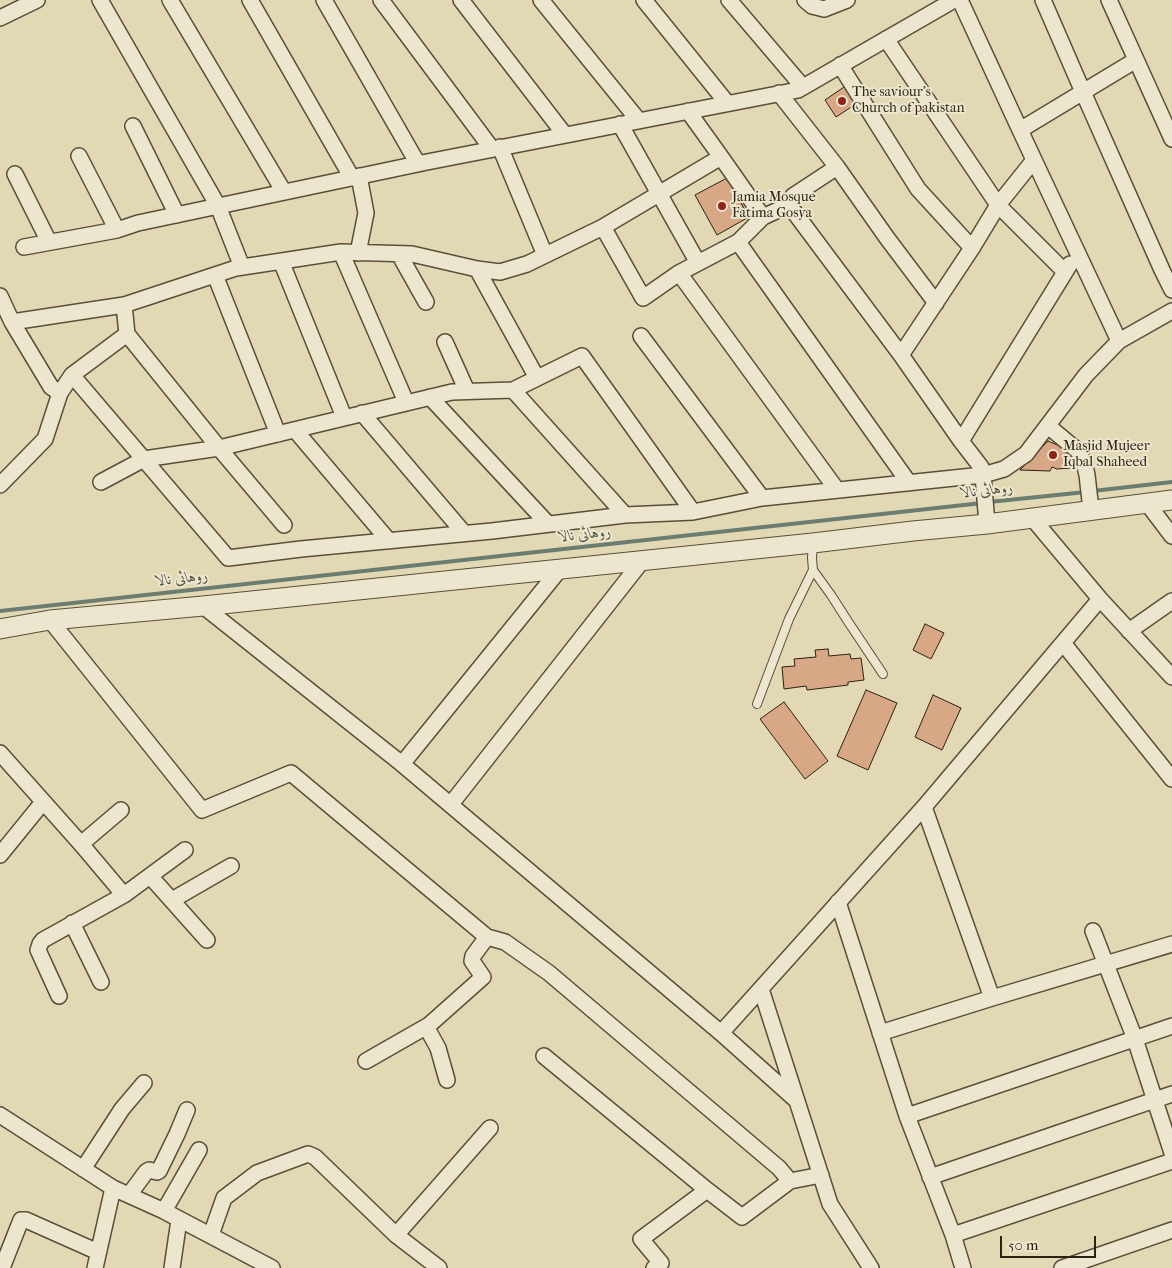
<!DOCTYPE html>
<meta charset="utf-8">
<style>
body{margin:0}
#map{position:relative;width:1172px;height:1268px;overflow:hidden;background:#e3d8b4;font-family:"IM FELL French Canon",serif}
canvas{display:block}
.scale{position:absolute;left:1000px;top:1236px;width:96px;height:22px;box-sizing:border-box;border:2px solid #2c2013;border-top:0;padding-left:6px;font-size:15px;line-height:18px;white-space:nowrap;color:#2c2013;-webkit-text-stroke:4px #ede6ce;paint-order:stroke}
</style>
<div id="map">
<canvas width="1172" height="1268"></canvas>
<div class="scale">50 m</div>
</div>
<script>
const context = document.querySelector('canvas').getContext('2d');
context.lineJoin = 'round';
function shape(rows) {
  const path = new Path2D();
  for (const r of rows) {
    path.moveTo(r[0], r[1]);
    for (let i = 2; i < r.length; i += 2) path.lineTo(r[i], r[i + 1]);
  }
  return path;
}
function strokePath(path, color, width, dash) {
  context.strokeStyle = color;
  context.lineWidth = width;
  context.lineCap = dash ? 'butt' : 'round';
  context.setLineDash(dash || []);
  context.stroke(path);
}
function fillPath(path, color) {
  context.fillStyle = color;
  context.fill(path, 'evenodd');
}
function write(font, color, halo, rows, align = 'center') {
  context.font = font + ' "IM FELL French Canon",Amiri,serif';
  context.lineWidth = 4;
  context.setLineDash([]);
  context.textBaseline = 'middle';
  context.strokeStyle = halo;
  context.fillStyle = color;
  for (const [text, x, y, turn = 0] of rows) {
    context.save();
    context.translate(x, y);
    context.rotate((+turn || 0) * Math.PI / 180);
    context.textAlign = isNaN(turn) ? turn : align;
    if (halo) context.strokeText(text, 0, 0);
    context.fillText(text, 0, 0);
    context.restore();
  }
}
strokePath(shape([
 [1093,491,1172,482],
 [989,502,1086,492],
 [0,611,982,503]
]), '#6b7c71', 4);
const building = shape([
 [847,85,859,102,836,117,825,100,847,85],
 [727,178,749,217,717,235,695,195,727,178],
 [1048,441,1069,450,1076,460,1071,468,1057,469,1052,467,1050,471,1020,470,1048,441],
 [925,624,944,633,931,659,913,650,925,624],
 [828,649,829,656,850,654,851,659,861,658,864,680,848,682,848,685,807,690,806,686,784,689,782,667,795,666,794,659,816,657,815,650,828,649],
 [866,690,897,703,868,770,837,756,866,690],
 [933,695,961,708,942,750,915,737,933,695],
 [784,702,828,761,805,779,760,719,784,702]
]);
fillPath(building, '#d7a786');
strokePath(building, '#2c2013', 1);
const service = shape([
 [813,570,831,595,849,623,883,674],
 [757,704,789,619,813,570,812,558,813,543]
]);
const minor = shape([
 [100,0,218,206,242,267],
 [170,0,284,192],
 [250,0,352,178],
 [324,0,418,164],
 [381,0,492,149],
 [461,0,565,135],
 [541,0,639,121],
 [644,0,727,103],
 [729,0,803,87],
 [805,0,812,6,824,9,847,0],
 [960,0,1020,130],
 [1043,0,1083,92,1162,270,1172,290],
 [1109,0,1172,139],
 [0,18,37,0],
 [886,39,998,205,1065,272],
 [840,65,918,189,972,248],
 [779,93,837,167,887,238,936,303],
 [688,111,721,157],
 [620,124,698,263],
 [133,126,177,215],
 [500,147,545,255],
 [79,156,117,230],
 [15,174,49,242],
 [789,205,901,355],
 [763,217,721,157,603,227,643,298,679,273,738,242,763,217,789,205,793,196,837,167],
 [738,242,909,483],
 [24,247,117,230,138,223,427,162,798,90,954,0],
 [341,252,406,402],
 [358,253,366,213,359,176],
 [399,254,426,302],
 [281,261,344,417],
 [477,269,537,378],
 [679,273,837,490],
 [215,275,278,434],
 [0,296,12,322,51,387,60,393,72,375],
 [124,305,127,334],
 [12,322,124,305,236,268,341,252,412,254,477,269,500,272,527,264,603,227],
 [641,336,762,498],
 [1119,341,1020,130,1136,60],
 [445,342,467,391],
 [513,390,582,356,693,512],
 [430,397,548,524],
 [362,413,464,533],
 [1048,426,1078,451,1084,462,1087,475,1091,510],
 [295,430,389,541],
 [961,441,1070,264],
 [101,482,144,459,219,448,452,392,513,390,625,515],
 [0,485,45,439,60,393],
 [1147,503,1172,536],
 [1033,519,1100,599,1172,677],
 [987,524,983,475,981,467,961,441,901,355,972,248,998,205,1034,160],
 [284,525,219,448,127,334,72,375,228,558,301,549,492,531,625,515,693,512,762,498,983,475,1004,469,1026,454,1086,375,1119,341,1172,311],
 [203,606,402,764,721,1033,924,807,1100,599],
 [50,620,202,810,291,773,487,937,505,942,549,973,779,1168,790,1181,821,1175],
 [1129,631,1172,601],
 [1063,643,1172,779],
 [0,753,81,844,124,895],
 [402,764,560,569],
 [451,804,642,561],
 [924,807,992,998],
 [81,844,121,810],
 [0,855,43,802],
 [150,876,207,940],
 [172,900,231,866],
 [838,902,907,1116,953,1235,963,1268],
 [72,923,101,982],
 [1093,931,1135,1039,1172,1153],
 [761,989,830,1204,871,1268],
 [59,996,38,950,40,944,43,940,124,895,185,850],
 [721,1033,796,1100],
 [880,1033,992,998,1172,944],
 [544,1056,707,1190],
 [366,1061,429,1025],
 [447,1080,438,1048,428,1030,429,1025,483,977,472,961,473,956,487,937],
 [0,1115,113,1188,164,1211,272,1268],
 [907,1116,1172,1026],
 [83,1169,122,1109,144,1083],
 [930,1177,1172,1094],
 [129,1195,146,1172,149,1170,157,1172,159,1171,177,1134,187,1110],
 [164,1211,199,1150],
 [211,1235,224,1198,257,1173,308,1154,315,1157,396,1235,439,1268],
 [396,1235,490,1128],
 [953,1235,1172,1161],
 [2,1268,21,1220,26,1220,98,1252],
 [95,1268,113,1188],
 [172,1268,179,1220],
 [654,1268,661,1263,641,1239,707,1190,742,1217,790,1181],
 [1062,1268,1172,1230]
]);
const tertiary = shape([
 [0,629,50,620,203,606,813,543,913,531,987,524,1172,500]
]);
strokePath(service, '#5a4e3b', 10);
strokePath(minor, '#5a4e3b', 18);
strokePath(tertiary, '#5a4e3b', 21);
strokePath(service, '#ede6ce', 8);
strokePath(minor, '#ede6ce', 15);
strokePath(tertiary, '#ede6ce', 19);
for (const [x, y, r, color] of [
 [842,101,5,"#8f2418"],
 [722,206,5,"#8f2418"],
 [1053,455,5,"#8f2418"]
]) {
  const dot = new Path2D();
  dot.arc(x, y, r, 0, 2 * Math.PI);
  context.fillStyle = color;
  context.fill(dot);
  strokePath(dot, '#ede6ce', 2);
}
write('14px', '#2c2013', '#ede6ce', [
 ["The saviour's",852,93],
 ["Church of pakistan",852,109],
 ["Jamia Mosque",732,198],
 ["Fatima Gosya",732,214],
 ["Masjid Mujeer",1063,447],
 ["Iqbal Shaheed",1063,463]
], 'left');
write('italic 15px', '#4c4e42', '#ede6ce', [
 ["روہائی نالا",987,491,-6],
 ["روہائی نالا",585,535,-6],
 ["روہائی نالا",182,579,-6]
]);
</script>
